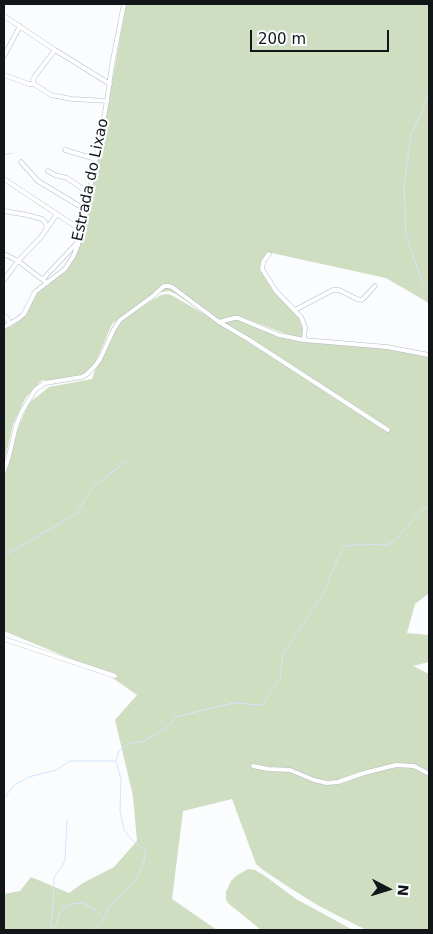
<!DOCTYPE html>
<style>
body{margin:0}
#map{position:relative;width:433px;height:934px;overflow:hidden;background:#fafcfe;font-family:"DejaVu Sans",sans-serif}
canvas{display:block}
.frame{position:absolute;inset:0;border:5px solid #131619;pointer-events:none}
.north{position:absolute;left:363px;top:864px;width:50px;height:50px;-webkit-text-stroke:4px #fafcfe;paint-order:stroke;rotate:95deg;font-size:14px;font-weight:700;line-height:20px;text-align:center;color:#131619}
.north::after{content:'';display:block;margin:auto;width:18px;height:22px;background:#131619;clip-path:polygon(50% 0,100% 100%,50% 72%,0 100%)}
.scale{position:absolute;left:250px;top:30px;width:139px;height:22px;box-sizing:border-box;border:2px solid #131619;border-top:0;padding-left:6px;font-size:15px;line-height:18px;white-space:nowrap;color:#131619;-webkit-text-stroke:4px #fafcfe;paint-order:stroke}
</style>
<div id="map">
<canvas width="433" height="934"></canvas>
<div class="frame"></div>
<div class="north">N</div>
<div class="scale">200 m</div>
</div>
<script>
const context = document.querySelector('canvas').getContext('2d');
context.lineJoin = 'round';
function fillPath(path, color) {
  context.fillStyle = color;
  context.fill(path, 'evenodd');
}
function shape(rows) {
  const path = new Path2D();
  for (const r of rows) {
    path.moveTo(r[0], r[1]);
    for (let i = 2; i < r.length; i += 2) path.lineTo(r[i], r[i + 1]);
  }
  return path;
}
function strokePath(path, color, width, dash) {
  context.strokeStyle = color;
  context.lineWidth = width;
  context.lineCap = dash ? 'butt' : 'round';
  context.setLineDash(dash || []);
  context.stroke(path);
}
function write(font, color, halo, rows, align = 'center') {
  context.font = font + ' "DejaVu Sans",sans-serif';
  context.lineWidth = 4.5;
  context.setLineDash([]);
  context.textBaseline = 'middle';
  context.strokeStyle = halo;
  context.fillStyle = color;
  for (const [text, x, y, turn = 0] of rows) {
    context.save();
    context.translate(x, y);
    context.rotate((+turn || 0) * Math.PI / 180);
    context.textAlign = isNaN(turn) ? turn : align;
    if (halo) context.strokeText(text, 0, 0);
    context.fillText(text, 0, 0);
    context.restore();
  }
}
fillPath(shape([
 [126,4,429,4,429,305,427,302,386,278,267,252,262,261,260,267,263,275,274,292,299,318,303,330,302,338,289,335,244,318,233,316,223,323,234,319,243,321,279,334,304,340,345,343,429,355,429,593,415,604,407,633,429,635,429,662,413,666,429,674,429,930,366,930,319,906,290,888,263,870,256,864,232,799,183,811,172,899,217,930,4,930,4,894,20,891,31,877,69,893,83,883,114,867,137,841,133,796,115,720,137,695,107,674,4,631,4,477,16,433,29,403,49,387,92,379,102,350,119,321,161,295,168,294,173,296,213,319,176,294,169,291,156,293,112,324,94,366,82,376,59,380,42,380,33,390,26,397,13,424,4,463,4,329,12,326,23,317,27,312,36,294,40,289,65,271,75,258,89,201,112,83],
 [248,869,255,870,265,876,296,899,353,930,261,930,229,904,226,900,226,892,231,881,236,876]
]), '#cfddc1');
strokePath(shape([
 [429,81,428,97,411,135,404,186,406,236,422,281,429,291],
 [4,155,12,153],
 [4,556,76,514,94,486,128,460],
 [5,797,14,785,29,777,56,770,70,761,115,761],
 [67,819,65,860,61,868,55,875,54,879,53,903,51,926,53,928,56,925,59,914,64,908,72,904,82,903,92,908,104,918],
 [93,930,104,919,110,905,124,893,137,878,144,861,146,851,131,839,124,830,120,811,121,779,116,761,119,751,130,743,144,741,156,734,171,724,175,717,233,703,262,705,280,679,283,654,323,594,339,556,345,546,362,544,387,545,394,541,422,510,429,506]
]), '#d4e5fc', 1);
const street = shape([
 [4,16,55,50,110,84],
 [55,50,35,76,33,80,34,84,51,95,72,99,107,101],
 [4,56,20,26],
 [4,75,29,84,34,84],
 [65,150,96,159],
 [21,162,38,181,86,210],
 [48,171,55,175,67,178,89,193],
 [4,179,81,230],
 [4,211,27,215,42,219,45,222,47,228],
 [4,254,18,261,47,283],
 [269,254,263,262,262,269,276,291,301,317,305,327,304,340],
 [43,279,77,243],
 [4,280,18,261,41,237,57,214],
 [295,310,333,290,339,290,357,299,362,300,375,286],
 [4,316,7,318,10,324],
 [219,322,234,318,238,318,279,335,304,340,387,347,429,355],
 [4,327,18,319,24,314,35,292,65,269,73,257,78,245,86,210,107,101,112,65,124,4],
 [4,471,9,456,16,426,21,413,35,390,45,383,82,377,87,374,95,366,100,359,114,329,120,320,153,296,164,286,168,286,172,287,219,322,248,339,388,430],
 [4,639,115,676],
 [253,766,268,769,290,770,314,780,327,783,338,782,364,773,396,765,414,766,429,774]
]);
strokePath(street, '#b3bcc5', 5);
strokePath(street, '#fff', 4);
write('15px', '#131619', '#fafcfe', [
 ["Estrada do Lixao",91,180,-78]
]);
</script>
